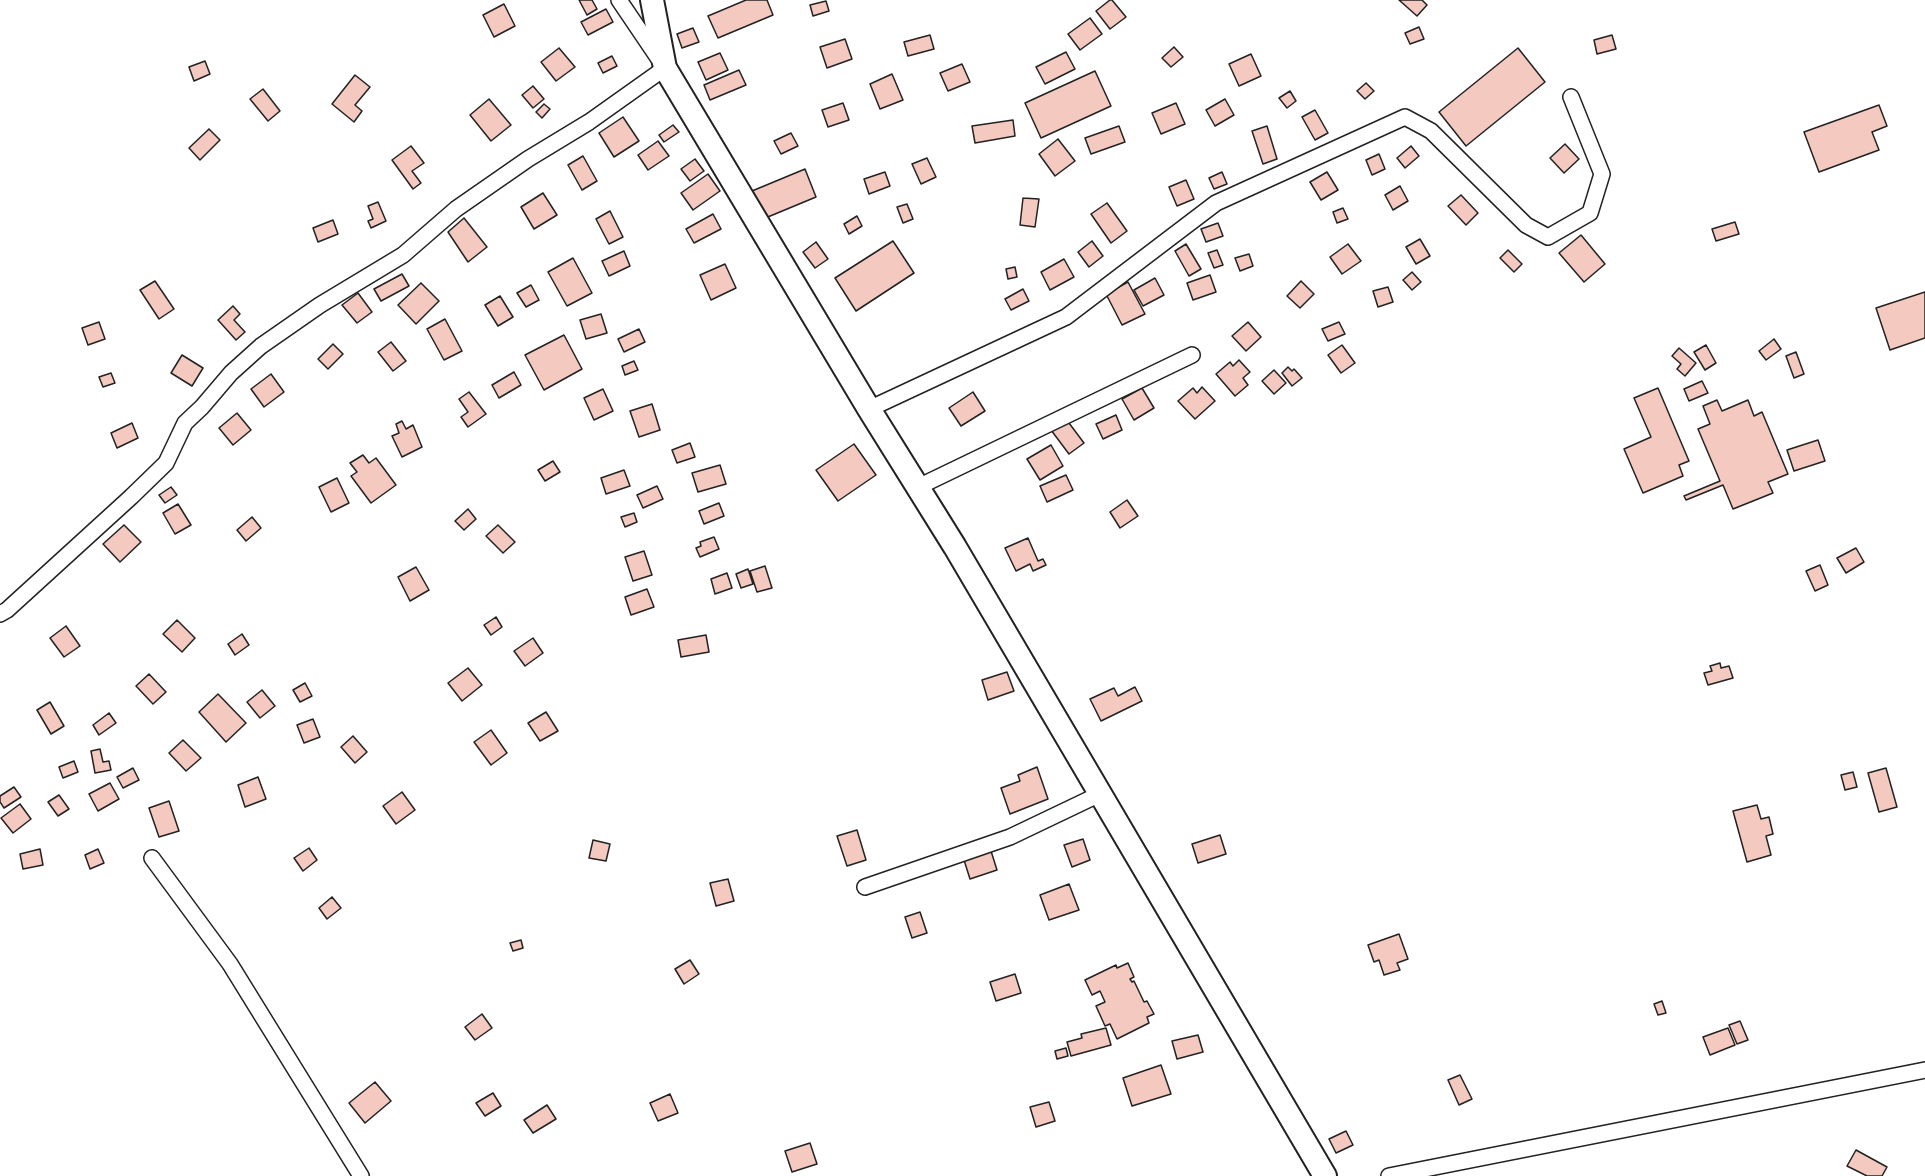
<!DOCTYPE html>
<style>
body{margin:0}
canvas{display:block;background:#fff}
</style>
<canvas width="1925" height="1176"></canvas>
<script>
const context = document.querySelector('canvas').getContext('2d');
context.lineJoin = 'round';
function fillPath(path, color) {
  context.fillStyle = color;
  context.fill(path, 'evenodd');
}
function shape(rows) {
  const path = new Path2D();
  for (const r of rows) {
    path.moveTo(r[0], r[1]);
    for (let i = 2; i < r.length; i += 2) path.lineTo(r[i], r[i + 1]);
  }
  return path;
}
function strokePath(path, color, width, dash) {
  context.strokeStyle = color;
  context.lineWidth = width;
  context.lineCap = dash ? 'butt' : 'round';
  context.setLineDash(dash || []);
  context.stroke(path);
}
const building = shape([
 [579,0,592,0,597,9,587,15,579,0],
 [746,0,767,0,773,15,718,38,708,16,746,0],
 [1110,0,1112,0,1126,17,1110,29,1096,11,1110,0],
 [1399,0,1422,0,1427,5,1417,16,1399,0],
 [826,1,829,11,813,16,810,5,826,1],
 [504,4,515,26,494,37,483,15,504,4],
 [606,9,613,22,588,35,581,22,606,9],
 [1090,18,1102,34,1080,50,1068,34,1090,18],
 [1419,27,1424,39,1410,44,1405,33,1419,27],
 [693,28,699,42,682,48,677,34,693,28],
 [930,35,934,49,908,56,904,42,930,35],
 [1612,35,1616,49,1597,54,1594,40,1612,35],
 [845,39,852,59,827,68,820,47,845,39],
 [1174,47,1183,57,1171,67,1162,58,1174,47],
 [559,48,575,67,556,81,541,62,559,48],
 [1518,48,1545,82,1466,146,1439,112,1518,48],
 [1066,52,1075,69,1045,84,1036,67,1066,52],
 [720,53,728,70,706,80,698,62,720,53],
 [1251,54,1261,76,1239,86,1229,64,1251,54],
 [612,56,617,66,603,73,598,63,612,56],
 [205,61,210,74,194,81,189,67,205,61],
 [962,64,970,82,948,91,940,73,962,64],
 [739,70,746,85,710,100,704,85,739,70],
 [1095,71,1111,106,1041,138,1025,103,1095,71],
 [892,74,903,100,880,109,870,84,892,74],
 [355,75,370,87,355,105,362,111,354,122,332,104,355,75],
 [1366,83,1374,91,1365,99,1357,91,1366,83],
 [533,86,544,99,533,108,522,95,533,86],
 [263,89,280,111,268,121,250,99,263,89],
 [1290,91,1296,101,1287,108,1279,98,1290,91],
 [489,99,511,125,491,141,470,115,489,99],
 [1225,99,1234,115,1215,126,1206,110,1225,99],
 [843,103,849,120,828,127,822,110,843,103],
 [1176,103,1185,124,1161,134,1152,113,1176,103],
 [544,104,550,109,542,118,536,112,544,104],
 [1879,105,1887,126,1872,132,1879,150,1819,172,1804,132,1879,105],
 [1315,110,1328,133,1315,140,1302,117,1315,110],
 [623,117,639,141,614,157,599,133,623,117],
 [1013,120,1015,136,975,143,972,126,1013,120],
 [673,125,679,132,664,142,659,135,673,125],
 [1119,126,1125,142,1091,154,1085,138,1119,126],
 [1267,126,1277,159,1263,164,1252,131,1267,126],
 [209,129,220,140,200,160,189,148,209,129],
 [791,133,798,146,781,154,774,141,791,133],
 [1058,139,1075,161,1055,176,1039,154,1058,139],
 [658,141,669,156,648,170,638,155,658,141],
 [1565,144,1579,159,1564,173,1550,158,1565,144],
 [411,146,424,163,412,171,421,183,413,189,392,160,411,146],
 [1411,146,1419,156,1405,168,1397,158,1411,146],
 [1379,154,1385,169,1372,175,1366,160,1379,154],
 [583,156,597,181,582,190,568,165,583,156],
 [927,158,936,177,921,184,912,164,927,158],
 [695,159,704,171,690,181,681,169,695,159],
 [805,169,816,197,763,219,752,191,805,169],
 [885,172,890,186,869,194,864,179,885,172],
 [1222,172,1227,184,1214,189,1209,178,1222,172],
 [1327,172,1338,190,1321,200,1310,182,1327,172],
 [708,174,720,191,693,210,681,193,708,174],
 [1186,180,1194,199,1177,206,1169,187,1186,180],
 [1400,186,1408,201,1393,210,1385,195,1400,186],
 [543,193,557,215,534,229,521,207,543,193],
 [1461,195,1478,213,1466,225,1448,206,1461,195],
 [1023,198,1039,199,1035,227,1020,225,1023,198],
 [378,202,386,221,371,228,368,221,373,219,368,206,378,202],
 [1107,203,1127,231,1111,243,1091,214,1107,203],
 [907,204,913,219,903,223,897,207,907,204],
 [1343,208,1348,219,1337,223,1333,212,1343,208],
 [610,211,623,237,609,244,596,219,610,211],
 [713,214,721,229,694,243,686,229,713,214],
 [857,216,862,226,849,234,844,224,857,216],
 [464,218,487,247,468,262,448,232,464,218],
 [333,220,338,234,318,242,313,228,333,220],
 [1735,222,1739,234,1716,241,1712,229,1735,222],
 [1218,223,1223,236,1206,242,1201,229,1218,223],
 [1581,235,1605,264,1584,282,1559,253,1581,235],
 [1420,239,1430,256,1416,264,1406,247,1420,239],
 [893,241,914,273,856,311,835,278,893,241],
 [1092,241,1103,256,1089,267,1078,252,1092,241],
 [816,242,828,259,815,268,803,252,816,242],
 [1186,244,1201,269,1189,276,1175,251,1186,244],
 [1348,244,1361,261,1342,274,1330,257,1348,244],
 [1217,250,1223,265,1214,268,1208,253,1217,250],
 [1508,250,1522,264,1514,272,1500,258,1508,250],
 [624,251,630,266,609,276,602,261,624,251],
 [1249,254,1253,266,1240,271,1235,258,1249,254],
 [573,258,592,293,567,306,548,272,573,258],
 [1064,259,1074,277,1050,290,1041,272,1064,259],
 [725,264,736,288,711,300,700,275,725,264],
 [1015,267,1017,277,1008,279,1006,269,1015,267],
 [1412,272,1421,282,1412,290,1403,280,1412,272],
 [402,274,409,286,381,301,374,289,402,274],
 [1210,275,1216,292,1193,300,1187,283,1210,275],
 [1155,278,1164,295,1143,306,1134,290,1155,278],
 [155,281,174,309,159,319,140,290,155,281],
 [1301,281,1314,294,1300,308,1287,296,1301,281],
 [1128,282,1145,314,1122,325,1106,294,1128,282],
 [421,283,439,301,416,324,398,305,421,283],
 [531,285,539,300,526,307,517,293,531,285],
 [1388,287,1393,302,1378,307,1373,291,1388,287],
 [1023,289,1029,301,1011,310,1005,299,1023,289],
 [1925,292,1925,338,1890,350,1876,308,1925,292],
 [358,293,372,312,357,323,342,305,358,293],
 [500,296,513,317,498,326,485,305,500,296],
 [233,306,240,314,234,320,245,332,236,340,218,320,233,306],
 [601,314,607,333,586,339,580,320,601,314],
 [445,319,462,351,444,360,427,329,445,319],
 [99,322,105,339,88,345,82,328,99,322],
 [1248,322,1261,337,1246,351,1232,336,1248,322],
 [1339,322,1345,334,1328,341,1322,329,1339,322],
 [639,329,645,342,624,352,618,339,639,329],
 [564,335,582,369,544,390,525,355,564,335],
 [1774,339,1781,349,1766,360,1759,351,1774,339],
 [391,342,406,361,393,371,378,352,391,342],
 [333,344,343,354,328,369,318,359,333,344],
 [1342,345,1355,363,1341,373,1328,355,1342,345],
 [1706,345,1716,363,1705,370,1694,352,1706,345],
 [1679,348,1696,363,1685,376,1677,369,1681,364,1672,356,1679,348],
 [1796,352,1804,374,1794,378,1786,356,1796,352],
 [182,355,203,368,192,386,171,373,182,355],
 [1239,360,1250,372,1243,378,1248,385,1235,396,1216,374,1230,362,1233,366,1239,360],
 [634,361,638,370,625,375,622,366,634,361],
 [1288,367,1292,371,1294,369,1302,378,1292,386,1282,373,1288,367],
 [1274,370,1286,383,1274,394,1262,381,1274,370],
 [514,372,521,385,499,398,492,385,514,372],
 [111,373,115,383,103,387,99,377,111,373],
 [271,374,284,392,264,407,251,389,271,374],
 [1702,381,1708,393,1689,401,1684,389,1702,381],
 [1202,387,1215,401,1195,419,1178,401,1193,388,1197,393,1202,387],
 [1142,388,1154,408,1134,420,1122,399,1142,388],
 [1658,388,1689,461,1679,465,1683,476,1643,493,1624,449,1651,437,1634,398,1658,388],
 [603,389,613,411,594,420,584,398,603,389],
 [469,392,486,414,468,427,461,417,468,412,459,399,469,392],
 [973,392,985,411,961,426,949,408,973,392],
 [1717,400,1722,411,1748,400,1754,416,1762,412,1788,474,1768,482,1773,493,1733,509,1723,485,1686,500,1684,496,1720,481,1698,429,1710,424,1703,406,1717,400],
 [652,404,660,430,639,437,630,411,652,404],
 [237,413,251,430,233,445,219,428,237,413],
 [1116,415,1122,430,1103,439,1096,424,1116,415],
 [1066,419,1084,443,1069,454,1051,430,1066,419],
 [402,421,406,429,413,425,422,447,402,457,392,436,399,433,396,424,402,421],
 [132,423,138,438,117,448,111,433,132,423],
 [1818,440,1825,461,1794,471,1787,450,1818,440],
 [690,443,695,457,677,463,672,450,690,443],
 [854,444,876,475,838,501,816,470,854,444],
 [1051,445,1063,466,1040,480,1027,459,1051,445],
 [363,455,369,463,376,458,396,485,371,503,351,476,357,472,350,463,363,455],
 [553,461,560,472,545,481,538,470,553,461],
 [720,465,726,484,698,492,692,473,720,465],
 [624,470,630,486,606,494,601,478,624,470],
 [1066,475,1073,490,1047,502,1040,486,1066,475],
 [337,478,349,503,331,512,319,487,337,478],
 [657,486,663,499,643,508,637,495,657,486],
 [171,487,177,495,165,503,159,495,171,487],
 [1127,500,1138,516,1120,528,1110,512,1127,500],
 [719,503,724,516,704,524,699,511,719,503],
 [178,504,191,525,175,534,163,513,178,504],
 [468,509,476,519,464,530,455,521,468,509],
 [634,513,637,522,625,527,621,517,634,513],
 [252,517,261,528,246,541,237,530,252,517],
 [124,525,141,542,120,562,103,544,124,525],
 [498,525,515,542,503,553,486,536,498,525],
 [714,537,719,549,700,557,696,548,701,546,700,542,714,537],
 [1028,538,1038,561,1043,559,1046,565,1033,571,1030,564,1016,571,1005,548,1028,538],
 [1856,548,1864,562,1846,573,1837,558,1856,548],
 [644,551,652,575,633,581,625,557,644,551],
 [1820,565,1828,585,1815,591,1806,571,1820,565],
 [765,566,772,588,757,592,750,571,765,566],
 [416,567,429,590,410,601,398,577,416,567],
 [748,569,753,584,741,588,736,574,748,569],
 [727,573,732,588,715,594,711,579,727,573],
 [647,589,654,607,631,615,625,597,647,589],
 [496,617,502,627,491,635,484,625,496,617],
 [177,620,195,638,182,652,163,634,177,620],
 [66,626,80,646,64,657,50,638,66,626],
 [242,634,249,645,235,655,228,644,242,634],
 [706,635,709,652,681,657,678,640,706,635],
 [533,638,543,653,525,666,514,651,533,638],
 [1720,663,1721,668,1729,666,1733,678,1708,685,1704,673,1712,671,1710,666,1720,663],
 [468,668,482,685,462,701,448,683,468,668],
 [1007,672,1014,691,988,700,982,680,1007,672],
 [149,674,166,692,153,704,136,686,149,674],
 [305,683,312,696,300,702,293,690,305,683],
 [1135,687,1142,701,1101,721,1090,699,1114,688,1118,696,1135,687],
 [262,690,275,706,260,718,247,702,262,690],
 [218,694,246,723,226,742,199,712,218,694],
 [50,702,64,726,51,734,37,710,50,702],
 [546,712,558,731,540,741,528,723,546,712],
 [109,713,116,723,99,735,93,725,109,713],
 [313,719,320,737,304,743,297,725,313,719],
 [491,730,507,753,491,765,474,742,491,730],
 [353,736,367,752,355,763,341,747,353,736],
 [183,740,201,758,186,771,169,753,183,740],
 [100,749,103,762,109,761,111,770,95,773,91,751,100,749],
 [74,761,78,772,63,778,59,767,74,761],
 [1037,767,1048,799,1010,814,1001,788,1020,781,1018,775,1037,767],
 [133,768,139,780,123,788,117,777,133,768],
 [1886,768,1897,807,1879,812,1868,773,1886,768],
 [1853,772,1857,787,1845,790,1841,775,1853,772],
 [258,777,266,799,245,807,238,785,258,777],
 [110,783,119,799,98,811,89,794,110,783],
 [14,787,21,797,4,808,0,802,0,796,14,787],
 [402,792,415,810,396,824,383,806,402,792],
 [59,795,69,809,58,816,48,802,59,795],
 [169,801,179,831,159,837,149,808,169,801],
 [20,804,31,819,13,833,1,818,20,804],
 [1757,805,1761,819,1769,817,1773,834,1766,836,1771,855,1747,862,1733,811,1757,805],
 [857,830,866,860,847,866,837,836,857,830],
 [1220,835,1226,854,1198,863,1192,844,1220,835],
 [1083,839,1090,860,1072,867,1064,845,1083,839],
 [593,840,610,844,606,861,589,858,593,840],
 [309,848,317,860,303,871,294,858,309,848],
 [40,849,43,865,23,869,20,854,40,849],
 [98,849,104,863,90,869,85,855,98,849],
 [991,851,997,870,970,879,964,860,991,851],
 [728,879,734,901,716,906,710,883,728,879],
 [1069,884,1079,910,1049,920,1040,895,1069,884],
 [332,897,341,908,327,919,319,908,332,897],
 [920,912,927,933,912,938,905,917,920,912],
 [1399,934,1408,959,1397,963,1400,970,1384,975,1379,960,1374,962,1368,945,1399,934],
 [521,940,523,948,513,951,510,943,521,940],
 [690,960,699,974,684,984,675,969,690,960],
 [1128,963,1134,977,1130,979,1132,982,1134,981,1144,1002,1147,1001,1154,1014,1147,1017,1149,1023,1117,1039,1110,1024,1105,1026,1096,1006,1105,1002,1100,991,1092,995,1085,980,1116,965,1117,968,1128,963],
 [1015,974,1021,993,996,1001,990,982,1015,974],
 [1662,1001,1666,1013,1658,1015,1654,1004,1662,1001],
 [482,1014,492,1028,475,1040,465,1027,482,1014],
 [1740,1021,1748,1040,1737,1044,1729,1025,1740,1021],
 [1106,1028,1111,1045,1071,1056,1067,1042,1082,1038,1081,1034,1106,1028],
 [1728,1028,1735,1045,1710,1055,1703,1037,1728,1028],
 [1198,1035,1203,1052,1177,1059,1172,1041,1198,1035],
 [1066,1048,1068,1056,1057,1059,1055,1051,1066,1048],
 [1161,1065,1171,1094,1132,1106,1123,1078,1161,1065],
 [1460,1075,1472,1099,1459,1105,1448,1080,1460,1075],
 [375,1082,391,1101,365,1123,349,1103,375,1082],
 [493,1093,501,1106,485,1116,476,1103,493,1093],
 [670,1094,678,1113,658,1121,650,1103,670,1094],
 [1049,1102,1055,1121,1036,1127,1030,1107,1049,1102],
 [547,1105,556,1119,533,1133,524,1120,547,1105],
 [1346,1131,1353,1145,1336,1153,1329,1139,1346,1131],
 [810,1143,817,1164,792,1172,785,1151,810,1143],
 [1856,1150,1887,1167,1882,1176,1867,1176,1847,1166,1856,1150]
]);
fillPath(building, '#f3c9c0');
strokePath(building, '#222', 1.5);
const street = shape([
 [869,409,1066,317,1216,203,1405,117,1431,131,1526,225,1548,237,1590,213,1602,174,1571,97],
 [918,487,1192,355],
 [0,614,7,610,131,497,166,463,185,423,202,407,231,373,261,346,320,305,403,255,456,209,528,159,589,122,665,68,619,0],
 [152,858,230,964,361,1176],
 [865,887,1010,837,1100,794],
 [1389,1176,1925,1070]
]);
const secondary = shape([
 [652,0,665,68,869,409,955,547,1325,1176]
]);
strokePath(street, '#222', 18);
strokePath(secondary, '#222', 26);
strokePath(street, '#fff', 15);
strokePath(secondary, '#fff', 22);
</script>
